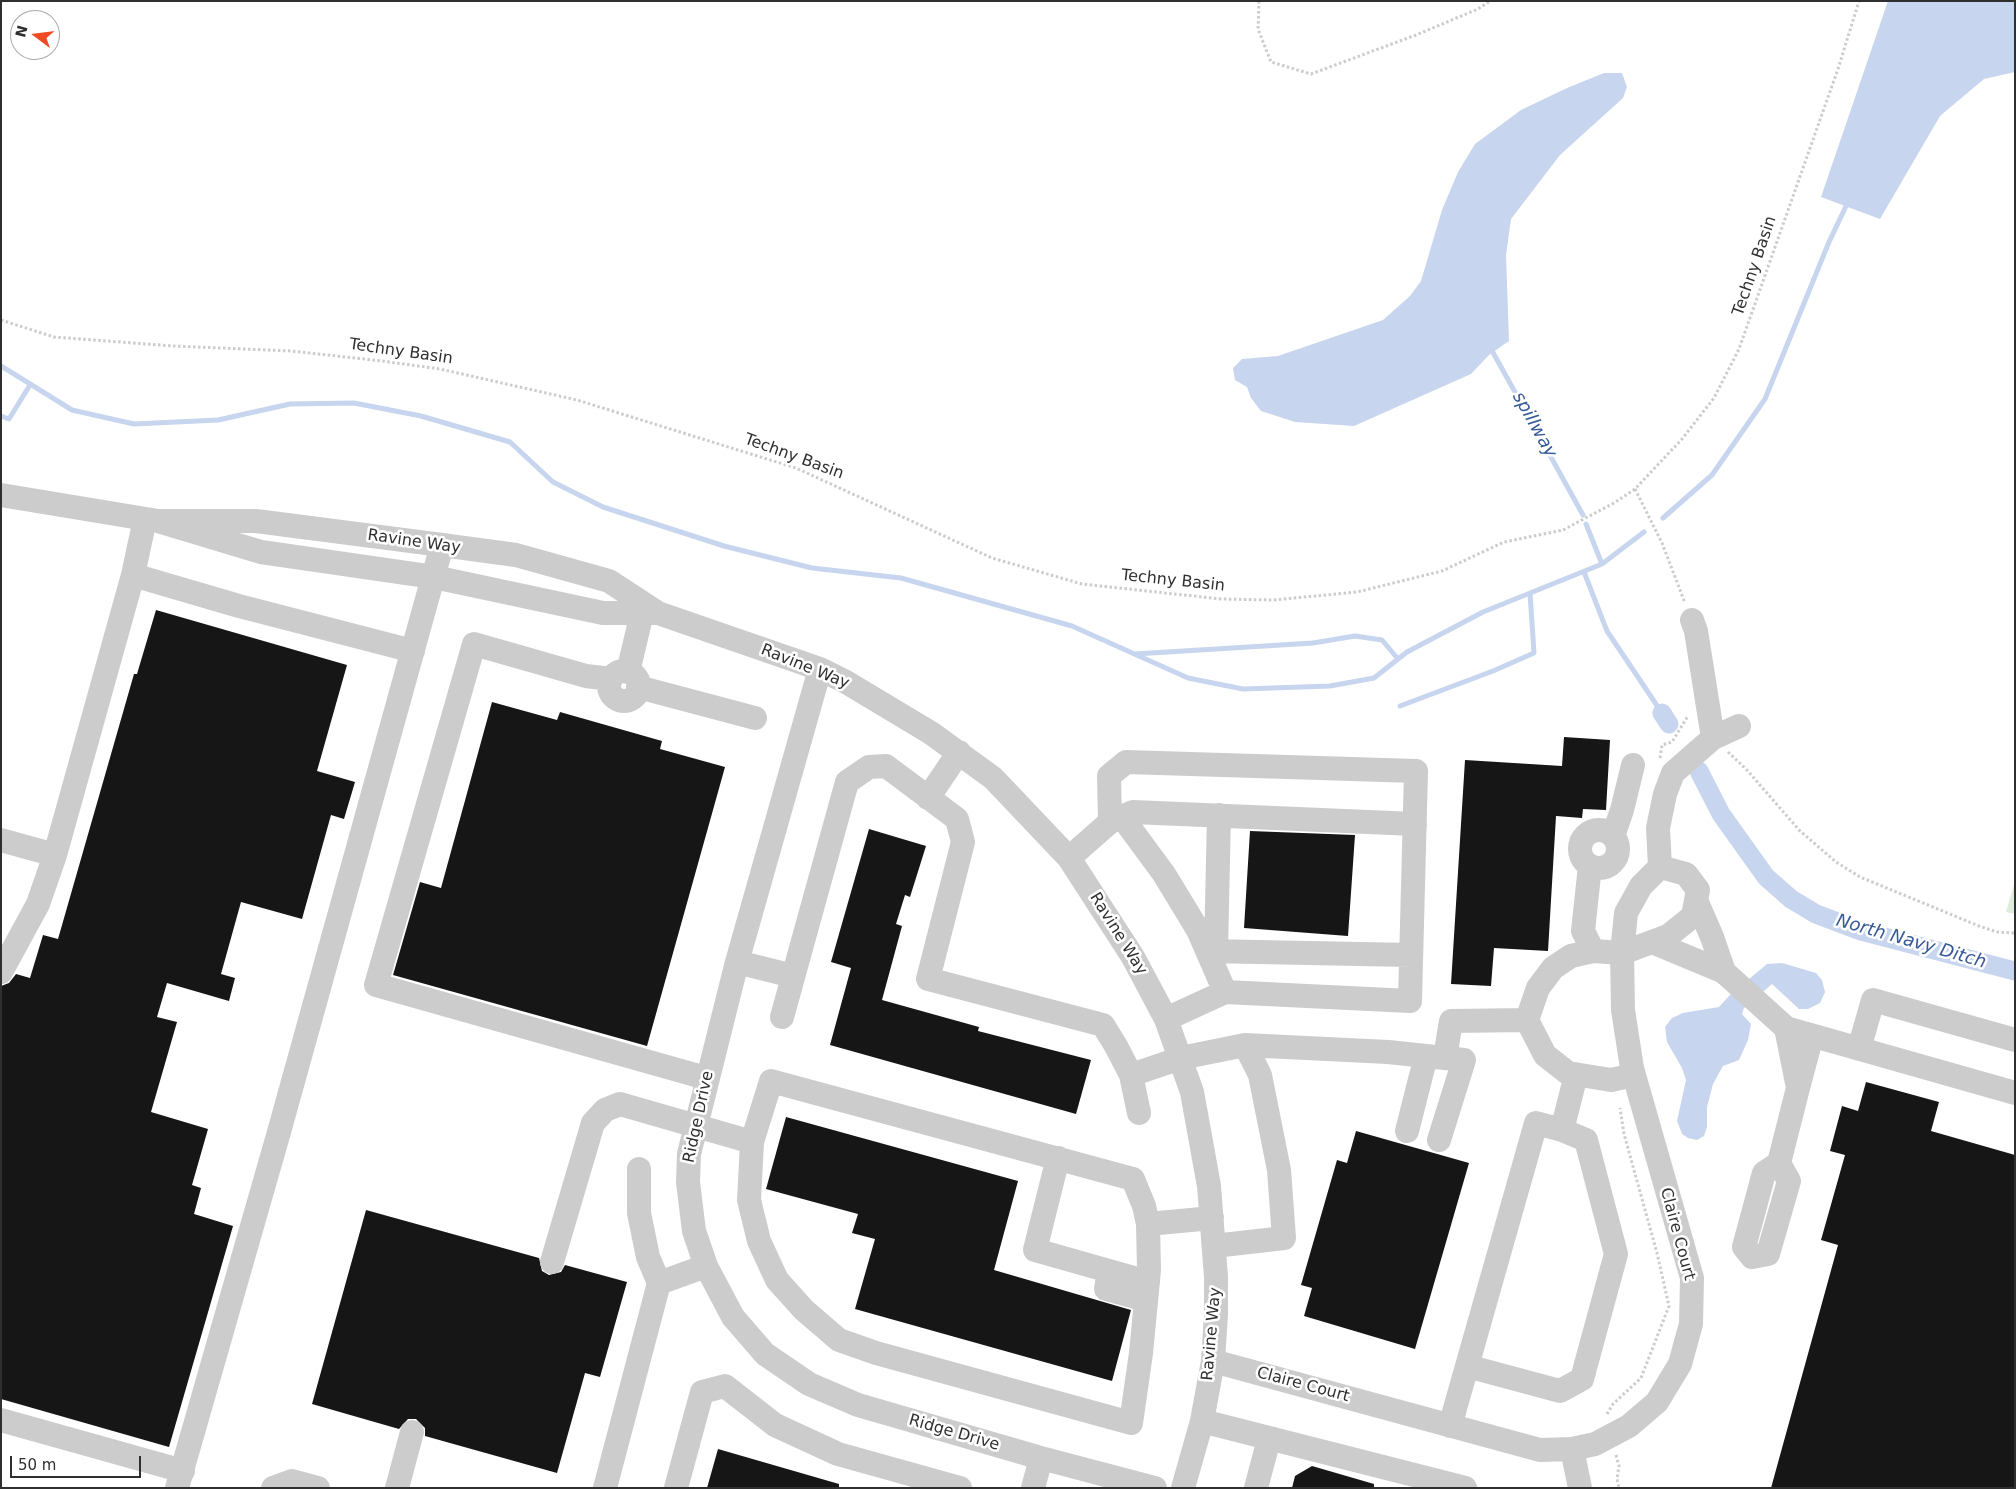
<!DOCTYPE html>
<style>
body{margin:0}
#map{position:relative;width:2016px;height:1489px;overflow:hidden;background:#fff;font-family:"DejaVu Sans",sans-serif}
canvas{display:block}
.frame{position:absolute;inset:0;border:2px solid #2f2f2f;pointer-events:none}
.north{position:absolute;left:10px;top:10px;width:50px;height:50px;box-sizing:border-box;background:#fff;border:1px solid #acacac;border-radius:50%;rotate:285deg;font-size:14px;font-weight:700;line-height:20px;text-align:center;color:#2f2f2f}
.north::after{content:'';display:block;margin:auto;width:18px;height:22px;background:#f14b26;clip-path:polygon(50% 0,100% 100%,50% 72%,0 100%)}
.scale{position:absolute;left:10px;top:1456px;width:131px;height:22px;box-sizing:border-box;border:2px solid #2f2f2f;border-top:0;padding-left:6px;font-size:15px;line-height:18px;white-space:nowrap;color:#2f2f2f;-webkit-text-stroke:4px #fff;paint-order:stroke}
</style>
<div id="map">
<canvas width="2016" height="1489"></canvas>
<div class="frame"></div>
<div class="north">N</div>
<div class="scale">50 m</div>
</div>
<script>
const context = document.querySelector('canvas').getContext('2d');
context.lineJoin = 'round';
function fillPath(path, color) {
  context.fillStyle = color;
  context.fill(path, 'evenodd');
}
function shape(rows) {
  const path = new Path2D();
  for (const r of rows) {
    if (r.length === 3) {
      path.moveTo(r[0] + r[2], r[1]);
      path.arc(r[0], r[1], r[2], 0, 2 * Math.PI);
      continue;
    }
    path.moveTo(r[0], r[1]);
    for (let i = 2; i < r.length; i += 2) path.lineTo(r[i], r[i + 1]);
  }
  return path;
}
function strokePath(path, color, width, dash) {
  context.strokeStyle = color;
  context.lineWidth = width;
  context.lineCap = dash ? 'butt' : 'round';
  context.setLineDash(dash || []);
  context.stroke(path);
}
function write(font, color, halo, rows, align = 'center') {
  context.font = font + ' "DejaVu Sans",sans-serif';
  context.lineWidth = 5;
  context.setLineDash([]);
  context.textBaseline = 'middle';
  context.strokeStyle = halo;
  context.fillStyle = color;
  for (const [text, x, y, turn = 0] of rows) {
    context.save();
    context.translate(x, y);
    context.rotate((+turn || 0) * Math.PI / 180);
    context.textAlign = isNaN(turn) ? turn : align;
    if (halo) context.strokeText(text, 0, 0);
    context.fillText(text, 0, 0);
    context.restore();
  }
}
fillPath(shape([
 [2015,881,2015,914,2006,912]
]), '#e1eddc');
fillPath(shape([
 [1888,1,2015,1,2015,72,1984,79,1940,116,1880,219,1821,197],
 [1604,73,1622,73,1627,87,1623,98,1560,155,1511,219,1506,255,1509,341,1489,355,1471,374,1354,426,1295,422,1261,411,1251,398,1247,387,1235,380,1233,368,1242,359,1278,356,1383,320,1410,296,1421,281,1442,210,1458,172,1475,144,1521,110,1567,88],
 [1782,963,1816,973,1822,980,1825,992,1820,1003,1808,1009,1799,1009,1772,984,1744,1008,1742,1014,1751,1024,1748,1040,1739,1060,1723,1066,1713,1084,1707,1107,1707,1127,1704,1136,1697,1140,1688,1138,1682,1134,1677,1121,1686,1080,1682,1068,1667,1042,1665,1027,1672,1018,1683,1013,1719,1007,1730,995,1767,964]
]), '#c7d5ee');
strokePath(shape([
 [1490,347,1583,515],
 [1,366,72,410,134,424,218,420,290,404,354,403,421,416,510,442,553,482,603,507,724,546,812,568,901,578,1072,626,1188,678,1243,689,1330,686,1374,678,1407,652,1483,612,1602,564,1644,532],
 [1,416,9,419,30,385],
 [1663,518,1712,475,1765,399,1829,242,1848,202],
 [1586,524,1602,564],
 [1584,572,1607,631,1662,713],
 [1135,654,1313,643,1355,636,1382,640,1398,659],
 [1400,706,1493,671,1534,653,1530,593]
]), '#c7d5ee', 5);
strokePath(shape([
 [1662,713,1669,724],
 [1699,771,1721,814,1766,877,1791,899,1816,914,1861,931,2015,971]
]), '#c7d5ee', 19);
fillPath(shape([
 [156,610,347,665,317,771,355,782,344,819,331,815,302,919,241,902,221,974,235,978,229,1001,167,983,157,1017,177,1022,151,1112,208,1129,192,1185,201,1188,194,1214,233,1226,169,1447,1,1399,1,986,9,983,16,974,30,978,43,935,58,939,134,674,137,674],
 [492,702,557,720,560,712,662,741,660,749,725,767,647,1046,393,975,420,882,441,888],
 [1564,737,1610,740,1606,810,1583,809,1582,818,1556,816,1548,951,1494,948,1491,986,1451,984,1465,760,1562,766],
 [869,829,926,846,910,897,905,895,896,924,902,926,882,1000,979,1027,978,1031,1091,1060,1076,1114,830,1045,851,968,831,962],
 [1250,831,1355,835,1348,936,1244,928],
 [1866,1082,1939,1102,1931,1131,2015,1155,2015,1488,1771,1488,1838,1245,1821,1240,1845,1155,1830,1151,1842,1106,1858,1111],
 [786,1117,1018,1181,994,1270,1131,1310,1112,1381,855,1309,875,1239,852,1233,858,1214,766,1189],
 [1356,1131,1469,1163,1415,1349,1304,1316,1312,1288,1301,1285,1337,1160,1347,1163],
 [366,1210,539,1258,542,1271,549,1275,561,1272,565,1265,627,1282,600,1377,585,1373,557,1473,425,1436,425,1428,416,1419,408,1419,399,1429,312,1404],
 [718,1449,839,1484,839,1488,707,1488],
 [1312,1466,1374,1484,1374,1488,1292,1488,1295,1476]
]), '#161616');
strokePath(shape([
 [1259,1,1258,29,1271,62,1311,74,1416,35,1478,9,1490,1],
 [1,320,54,337,173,346,291,351,382,361,440,369,577,400,796,468,992,558,1082,584,1221,599,1273,600,1357,592,1442,571,1504,542,1563,530,1614,503,1635,489,1682,439,1714,398,1739,349,1838,69,1859,1],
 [1635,489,1662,543,1685,603],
 [1728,752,1746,769,1800,831,1836,862,1860,877,1979,926,1997,932,2015,933],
 [1660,758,1662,745,1672,742,1688,716],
 [1607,1414,1613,1404,1641,1378,1669,1306,1657,1253,1624,1134,1620,1108],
 [1616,1455,1619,1466,1617,1479,1619,1488]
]), '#ccc', 3, [2.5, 2.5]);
strokePath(shape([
 [1,495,158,521,261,552,434,577,603,613,658,613],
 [158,521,256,521,442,545,516,555,609,581,658,613,820,669,846,682,931,733,993,778,1069,858,1133,957,1166,1019,1192,1092,1209,1186,1216,1277,1216,1314,1213,1361,1202,1421,1183,1488],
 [133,575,239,606,413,651],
 [1692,620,1696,631,1713,738],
 [820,669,737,962,689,1154,688,1182,694,1231,706,1266,733,1317,765,1354,809,1384,858,1405,1041,1458,1155,1488],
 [624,686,15],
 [628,672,642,613],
 [611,679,586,676,474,644,376,985,706,1078],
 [638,687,755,718],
 [928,798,959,752],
 [1122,817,1164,874,1198,930,1225,992,1166,1019],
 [1110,822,1109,776,1126,762,1416,771,1410,1001,1225,992],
 [1599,849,19],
 [1613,836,1622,810,1633,765],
 [1,840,55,855],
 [1069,858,1110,822,1133,812,1415,824],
 [1590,866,1583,931,1593,951],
 [1660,867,1658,828,1665,794,1673,773,1713,738,1739,726],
 [1652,942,1724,972,1712,937,1696,900],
 [1207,951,1411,955],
 [1216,951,1219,815],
 [737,962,793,976],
 [1,972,38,904,55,855,133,575,145,519],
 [1724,972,1786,1028,2015,1093],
 [782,1017,847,782,869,767,886,766,957,819,963,842,928,979,1103,1025,1116,1046,1131,1075],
 [1786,1028,1798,1088,1812,1036],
 [1859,1049,1873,1000,2015,1040],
 [1445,1058,1451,1021,1527,1020],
 [1139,1113,1131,1075,1181,1058,1245,1045,1388,1052,1464,1060,1439,1140],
 [1407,1131,1426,1056],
 [752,1142,749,1200,759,1241,777,1280,804,1310,839,1340,876,1353,1131,1423,1141,1353,1149,1270,1148,1224],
 [1058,1158,1035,1250,1148,1282],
 [1779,1163,1789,1181,1768,1254,1752,1257,1744,1247,1764,1173,1779,1163,1798,1088],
 [639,1169,639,1213,648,1257,659,1283],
 [1214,1246,1284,1238,1279,1170,1260,1075,1245,1045],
 [552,1262,593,1123,605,1110,620,1104,752,1142,771,1081,1133,1179,1144,1206,1148,1224,1212,1218],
 [1109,1271,1106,1289,1146,1300],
 [1213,1361,1540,1450,1572,1449,1595,1444,1629,1426,1657,1402,1680,1364,1691,1324,1692,1278,1632,1068,1623,1010,1622,953,1668,936,1693,916,1698,890,1686,874,1660,867,1641,886,1626,913,1622,953,1593,951,1571,956,1553,968,1538,988,1527,1020,1545,1055,1568,1073,1611,1080,1634,1075],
 [1467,1366,1560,1391,1582,1379,1616,1254,1586,1140,1562,1130],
 [1,1420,183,1471],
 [1202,1421,1465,1488],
 [1450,1426,1536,1123,1562,1130,1576,1075],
 [1572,1449,1580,1488],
 [177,1488,279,1132,442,545],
 [273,1488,292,1481,318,1488],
 [397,1488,412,1432],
 [605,1488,659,1283,706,1266],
 [676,1488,702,1392,725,1386,775,1425,838,1454,960,1488],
 [1033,1488,1041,1458],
 [1256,1488,1269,1439]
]), '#ccc', 24);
write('16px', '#2f2f2f', '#fff', [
 ["Techny Basin",1755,266,-71],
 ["Techny Basin",401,352,8],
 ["Techny Basin",794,457,20],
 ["Ravine Way",414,542,8],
 ["Techny Basin",1173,581,6],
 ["Ravine Way",805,667,22],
 ["Ravine Way",1118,934,58],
 ["Ridge Drive",699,1117,-78],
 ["Claire Court",1677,1234,75],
 ["Ravine Way",1212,1334,-85],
 ["Claire Court",1303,1385,15],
 ["Ridge Drive",954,1433,16]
]);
write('italic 18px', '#375997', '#fff', [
 ["spillway",1534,425,61],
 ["North Navy Ditch",1911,942,16]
]);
</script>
